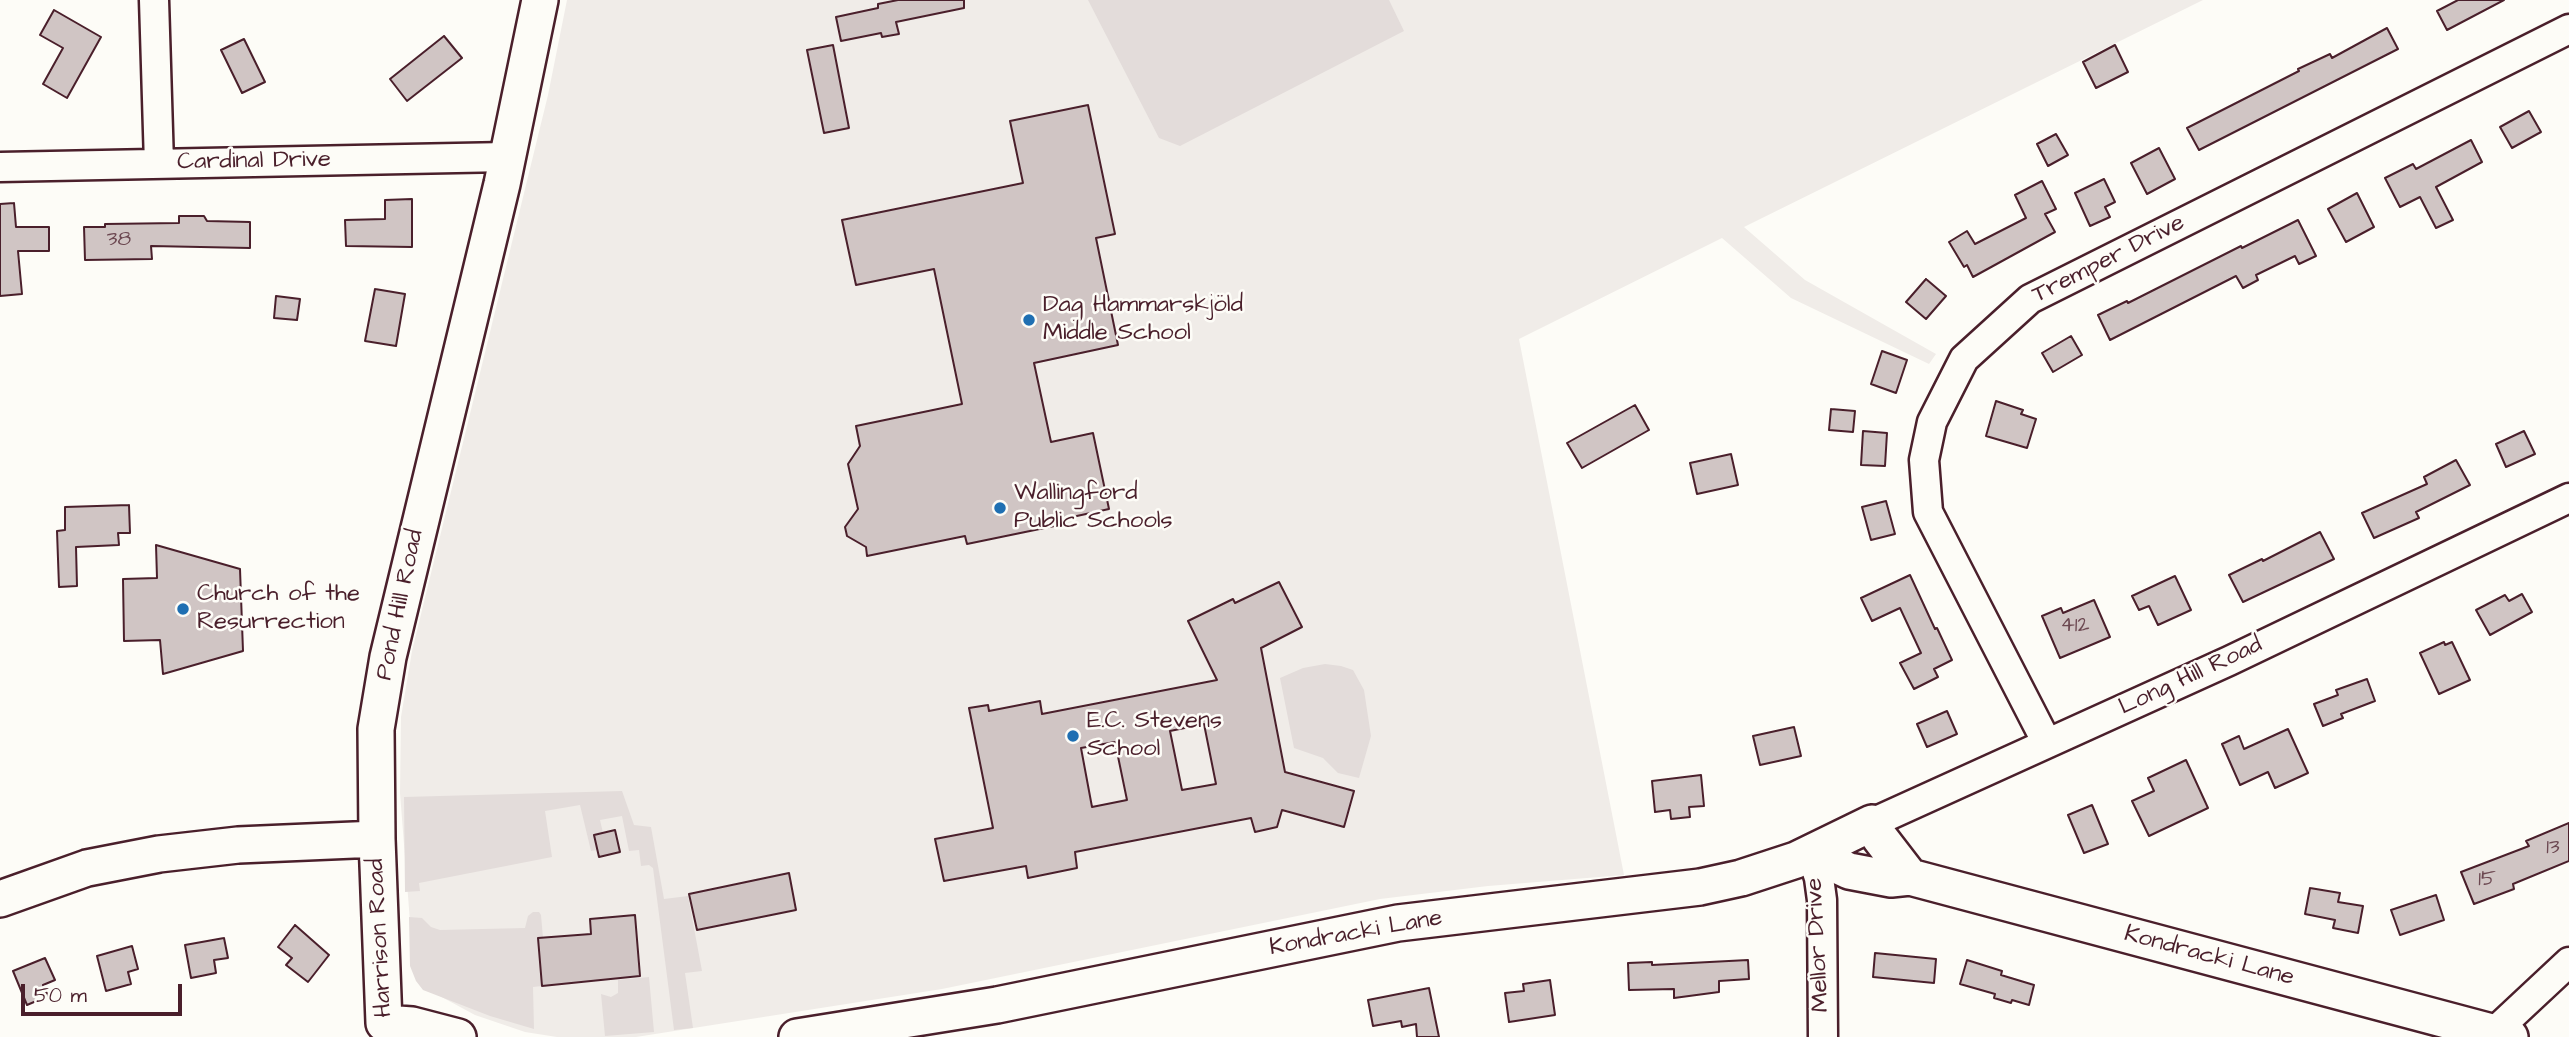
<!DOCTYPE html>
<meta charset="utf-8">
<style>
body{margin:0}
#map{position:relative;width:2569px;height:1037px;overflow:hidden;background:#fdfcf7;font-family:"Architects Daughter",sans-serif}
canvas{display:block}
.scale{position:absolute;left:21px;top:984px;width:161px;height:32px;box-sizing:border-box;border:4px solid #4a1f2b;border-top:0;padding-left:9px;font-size:21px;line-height:24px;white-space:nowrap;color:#4a1f2b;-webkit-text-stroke:5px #fdfcf7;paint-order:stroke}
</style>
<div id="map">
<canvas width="2569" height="1037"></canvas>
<div class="scale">50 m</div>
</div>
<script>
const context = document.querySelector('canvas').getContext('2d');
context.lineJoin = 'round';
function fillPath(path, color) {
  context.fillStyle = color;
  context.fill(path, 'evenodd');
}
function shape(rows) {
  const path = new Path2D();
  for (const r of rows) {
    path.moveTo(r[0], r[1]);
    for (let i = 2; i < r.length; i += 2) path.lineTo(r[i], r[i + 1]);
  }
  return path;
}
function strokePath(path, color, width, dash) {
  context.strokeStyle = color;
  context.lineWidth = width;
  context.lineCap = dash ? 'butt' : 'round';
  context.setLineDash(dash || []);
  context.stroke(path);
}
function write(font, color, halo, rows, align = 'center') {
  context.font = font + ' "Architects Daughter",sans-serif';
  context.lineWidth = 5;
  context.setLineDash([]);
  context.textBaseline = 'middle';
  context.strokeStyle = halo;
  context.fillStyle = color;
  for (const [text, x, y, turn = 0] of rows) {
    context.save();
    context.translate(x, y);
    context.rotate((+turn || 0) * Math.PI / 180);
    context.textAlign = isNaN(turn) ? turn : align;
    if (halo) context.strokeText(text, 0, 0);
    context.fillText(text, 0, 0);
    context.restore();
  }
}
fillPath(shape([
 [567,0,2203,0,1744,227,1805,280,1936,354,1929,364,1791,298,1722,238,1519,339,1624,875,1488,886,1380,899,942,989,636,1037,557,1037,525,1032,475,1015,425,988,414,973,400,793,401,717,412,651,548,95]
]), '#f0ece8');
fillPath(shape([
 [1088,0,1389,0,1404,31,1180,146,1159,138],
 [1325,664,1341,666,1353,670,1364,690,1371,736,1359,778,1338,773,1323,758,1294,748,1280,678,1303,668],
 [622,791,634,825,651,827,664,899,688,896,702,971,685,973,693,1028,674,1030,653,868,649,865,641,866,639,850,629,851,622,816,600,820,603,833,594,835,597,850,591,851,580,805,545,811,552,857,419,883,420,891,405,892,404,797],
 [533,912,539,912,541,915,543,938,538,939,542,986,533,987,534,1029,490,1016,423,990,416,981,410,966,409,917,422,918,431,927,440,930,525,928,528,916],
 [649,977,654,1032,605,1036,601,994,611,997,618,993,618,980]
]), '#e3dcda');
const building = shape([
 [898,0,964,0,964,8,896,22,899,34,882,37,881,33,841,41,836,17,878,8,878,4,898,0],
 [2458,0,2504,0,2447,30,2437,11,2458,0],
 [54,10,101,37,67,98,43,84,63,48,40,35,54,10],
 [2387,28,2398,49,2199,150,2187,128,2299,71,2298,69,2330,54,2332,58,2387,28],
 [444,36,462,58,407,101,390,79,444,36],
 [244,39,265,82,242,93,221,50,244,39],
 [833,45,849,128,824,133,807,50,833,45],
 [2115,45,2128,72,2096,88,2083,62,2115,45],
 [1088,105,1115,234,1096,238,1118,345,1034,363,1051,442,1093,433,1109,509,1063,519,1064,524,967,544,965,536,867,556,866,547,847,536,845,527,858,509,848,464,860,446,856,426,962,404,934,269,856,285,842,220,1023,183,1010,121,1088,105],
 [2529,111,2541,132,2512,148,2500,127,2529,111],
 [2056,134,2068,155,2048,166,2037,144,2056,134],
 [2471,140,2482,162,2436,187,2453,220,2436,228,2420,197,2400,207,2385,178,2413,164,2416,169,2471,140],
 [2159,148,2175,179,2147,194,2131,163,2159,148],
 [2104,179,2115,202,2105,207,2110,217,2090,226,2075,193,2104,179],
 [2042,181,2056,209,2045,214,2055,232,1973,277,1967,265,1964,267,1949,242,1967,231,1975,244,2026,218,2015,195,2042,181],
 [2357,193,2374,227,2346,242,2328,209,2357,193],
 [412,199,412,247,346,246,345,220,385,219,385,200,412,199],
 [14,203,16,227,49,227,49,251,18,251,22,294,0,296,0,204,14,203],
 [179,216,204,216,207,221,250,222,250,248,151,246,152,259,85,260,84,227,105,227,105,224,179,223,179,216],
 [2298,220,2316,256,2299,264,2295,256,2256,275,2258,280,2243,288,2236,276,2110,340,2098,315,2127,301,2128,303,2241,246,2242,248,2298,220],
 [1926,279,1946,296,1926,319,1906,302,1926,279],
 [375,289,405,294,396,346,365,341,375,289],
 [276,296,300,299,297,320,274,318,276,296],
 [2071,336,2082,355,2053,372,2042,353,2071,336],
 [1882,351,1907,360,1896,393,1871,384,1882,351],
 [1996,401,2023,410,2021,414,2036,419,2027,448,1986,436,1996,401],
 [1635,405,1649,430,1582,468,1567,443,1635,405],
 [1831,409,1855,411,1853,432,1829,430,1831,409],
 [1863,431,1887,433,1885,466,1861,465,1863,431],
 [2524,431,2535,454,2506,467,2496,444,2524,431],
 [1731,454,1738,485,1697,494,1690,463,1731,454],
 [2456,460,2470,485,2416,512,2419,518,2374,538,2362,513,2427,484,2424,477,2456,460],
 [1886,501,1895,534,1871,540,1862,507,1886,501],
 [129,505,130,533,118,533,119,545,76,547,77,586,59,587,57,531,65,530,65,507,129,505],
 [2320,532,2334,559,2243,602,2229,575,2262,559,2263,561,2320,532],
 [156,545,240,569,243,651,163,674,160,640,124,641,123,579,157,578,156,545],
 [1910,575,1935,629,1937,628,1952,660,1934,669,1938,677,1914,689,1900,663,1921,653,1900,608,1872,621,1861,598,1910,575],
 [2175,576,2191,610,2158,625,2149,606,2139,610,2132,596,2175,576],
 [1279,582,1302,627,1261,648,1285,772,1354,791,1344,827,1282,810,1277,827,1255,832,1251,818,1075,852,1077,868,1028,878,1026,866,944,881,935,839,993,828,969,708,988,705,989,711,1040,701,1042,714,1217,680,1188,621,1233,599,1235,603,1279,582],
 [1204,724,1216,784,1182,790,1170,731,1204,724],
 [1115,742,1127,800,1092,807,1081,748,1115,742],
 [2522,594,2532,612,2490,635,2476,610,2505,595,2509,601,2522,594],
 [2094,600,2110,637,2060,658,2042,616,2061,608,2063,613,2094,600],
 [2444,642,2445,645,2452,642,2470,680,2439,694,2420,653,2444,642],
 [2367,679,2375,701,2341,714,2343,718,2323,726,2314,704,2338,695,2336,690,2367,679],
 [1947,711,1957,734,1927,747,1917,724,1947,711],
 [1794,727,1801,756,1760,765,1753,736,1794,727],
 [2288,729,2308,773,2275,788,2268,772,2240,785,2222,744,2239,736,2244,749,2288,729],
 [2186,760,2208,808,2149,836,2132,801,2154,791,2148,778,2186,760],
 [1701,775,1704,806,1689,807,1690,817,1671,819,1670,810,1655,812,1652,781,1701,775],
 [2092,805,2108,844,2084,853,2068,815,2092,805],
 [2569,823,2569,861,2513,884,2514,889,2474,904,2461,872,2529,846,2526,841,2569,823],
 [615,830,620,852,599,857,594,835,615,830],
 [789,873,796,910,697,930,689,894,789,873],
 [2310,888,2340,893,2338,902,2363,906,2358,933,2333,928,2335,920,2305,914,2310,888],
 [2436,895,2444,920,2400,935,2391,910,2436,895],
 [635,915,640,976,542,986,538,938,591,934,590,919,635,915],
 [295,925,329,955,308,982,286,965,292,958,278,947,295,925],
 [224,938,228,958,214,960,216,973,191,978,185,945,224,938],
 [132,946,138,969,128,972,131,984,106,991,97,956,132,946],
 [1875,953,1936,959,1934,983,1873,977,1875,953],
 [45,958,55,980,43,985,48,996,27,1005,13,971,45,958],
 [1748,960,1749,979,1719,981,1719,992,1674,998,1674,989,1629,990,1628,963,1652,962,1652,965,1748,960],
 [1967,960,2002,971,2001,975,2034,985,2029,1005,2012,1000,2011,1003,1994,998,1995,994,1960,984,1967,960],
 [1550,980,1555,1015,1509,1022,1505,993,1524,991,1523,984,1550,980],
 [1429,988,1439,1037,1417,1037,1416,1024,1402,1027,1401,1021,1373,1026,1368,1000,1429,988]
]);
fillPath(building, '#d0c5c4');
strokePath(building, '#4a1f2b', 2);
const minor = shape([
 [154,0,159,164],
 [0,167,507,157],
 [2047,743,1928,512,1924,460,1932,422,1964,359,2030,299,2569,29],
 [1872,823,2229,661,2569,498],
 [1811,853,1819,878,1822,900,1823,1037],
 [2493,1033,2569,962]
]);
const major = shape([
 [1811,853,1849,871,1891,879,1910,877,2510,1037],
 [0,899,87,868,159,854,238,845,377,839],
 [458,1037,412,1025,384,1023,377,839,376,729,388,657,502,184,540,0],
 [797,1037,997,1005,1398,923,1700,887,1741,878,1796,860,1872,823,1880,838,1910,877]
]);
strokePath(minor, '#4a1f2b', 33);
strokePath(major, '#4a1f2b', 40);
strokePath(minor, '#fdfcf7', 28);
strokePath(major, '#fdfcf7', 35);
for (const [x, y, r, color] of [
 [1029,320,7,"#1f6fb2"],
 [1000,508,7,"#1f6fb2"],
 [183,609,7,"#1f6fb2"],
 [1073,736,7,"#1f6fb2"]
]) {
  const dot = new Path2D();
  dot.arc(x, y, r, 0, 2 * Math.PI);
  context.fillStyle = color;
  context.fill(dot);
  strokePath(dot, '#fdfcf7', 2.5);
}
write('21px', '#6c4851', null, [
 ["38",119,241],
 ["412",2075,627],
 ["13",2553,849],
 ["15",2487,881]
]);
write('24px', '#4a1f2b', '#fdfcf7', [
 ["Cardinal Drive",254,162,-1],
 ["Tremper Drive",2109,260,-27],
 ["Pond Hill Road",401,605,-78],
 ["Long Hill Road",2191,677,-25],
 ["Kondracki Lane",1356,934,-10],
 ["Harrison Road",381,938,-93],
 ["Mellor Drive",1819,945,-93],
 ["Kondracki Lane",2209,957,15]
]);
write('24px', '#4a1f2b', '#fdfcf7', [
 ["Dag Hammarskjöld",1043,306],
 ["Middle School",1043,334],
 ["Wallingford",1014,494],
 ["Public Schools",1014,522],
 ["Church of the",197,595],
 ["Resurrection",197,623],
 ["E.C. Stevens",1087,722],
 ["School",1087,750]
], 'left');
</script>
